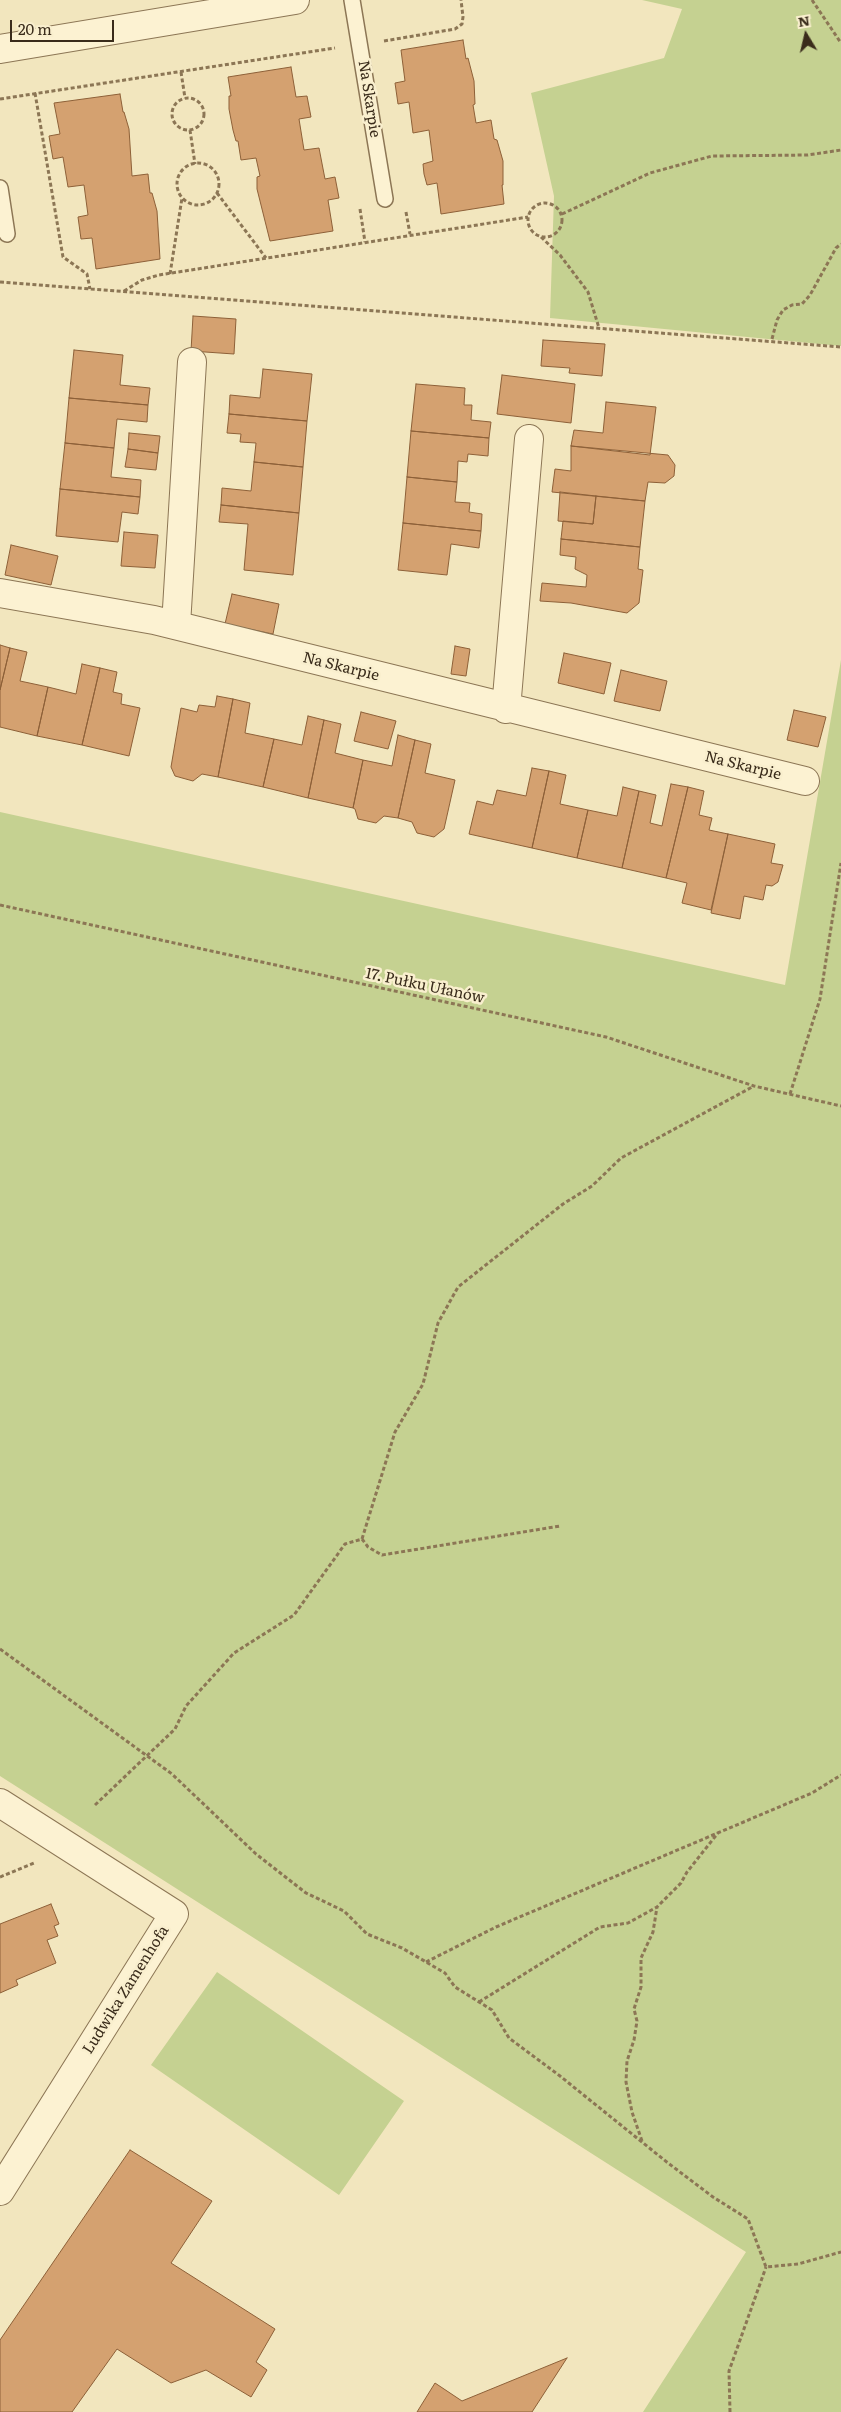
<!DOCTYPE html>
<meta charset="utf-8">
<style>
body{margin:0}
#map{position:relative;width:841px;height:2412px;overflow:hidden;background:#f2e6be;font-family:Literata,serif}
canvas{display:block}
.north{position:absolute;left:781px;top:10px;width:50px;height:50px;-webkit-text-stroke:4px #f9efce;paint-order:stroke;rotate:351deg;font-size:14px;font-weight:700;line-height:20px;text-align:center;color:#3a2c1b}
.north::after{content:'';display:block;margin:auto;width:18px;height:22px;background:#3a2c1b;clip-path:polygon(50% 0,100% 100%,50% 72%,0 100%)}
.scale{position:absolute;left:10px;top:20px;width:104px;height:22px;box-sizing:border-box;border:2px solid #3a2c1b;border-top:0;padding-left:6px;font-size:15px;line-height:18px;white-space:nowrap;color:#3a2c1b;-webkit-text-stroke:4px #f9efce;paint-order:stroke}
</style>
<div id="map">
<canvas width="841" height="2412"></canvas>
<div class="north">N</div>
<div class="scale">20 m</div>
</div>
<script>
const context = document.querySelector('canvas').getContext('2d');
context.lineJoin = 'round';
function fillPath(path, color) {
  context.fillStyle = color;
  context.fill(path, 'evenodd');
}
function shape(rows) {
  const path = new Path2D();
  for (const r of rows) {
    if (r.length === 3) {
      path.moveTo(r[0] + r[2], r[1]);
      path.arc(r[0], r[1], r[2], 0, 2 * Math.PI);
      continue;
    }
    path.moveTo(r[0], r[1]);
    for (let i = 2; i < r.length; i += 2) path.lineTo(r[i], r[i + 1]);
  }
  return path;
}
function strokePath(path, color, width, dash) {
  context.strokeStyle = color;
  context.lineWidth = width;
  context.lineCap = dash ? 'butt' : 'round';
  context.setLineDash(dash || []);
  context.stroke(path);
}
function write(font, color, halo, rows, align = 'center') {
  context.font = font + ' Literata,serif';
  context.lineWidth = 5;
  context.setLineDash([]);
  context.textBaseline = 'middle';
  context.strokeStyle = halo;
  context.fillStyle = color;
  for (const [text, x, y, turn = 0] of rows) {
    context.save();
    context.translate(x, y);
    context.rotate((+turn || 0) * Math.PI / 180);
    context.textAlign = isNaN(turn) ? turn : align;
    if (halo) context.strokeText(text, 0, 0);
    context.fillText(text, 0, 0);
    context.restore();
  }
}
fillPath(shape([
 [642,0,841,0,841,346,550,318,554,196,531,93,664,58,682,9],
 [841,660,841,2412,643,2412,746,2252,0,1776,0,812,785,985],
 [217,1972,404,2101,339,2195,151,2065]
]), '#c5d191');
const building = shape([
 [463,40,466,59,468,58,474,81,475,104,473,105,476,123,491,120,494,139,497,140,503,161,503,185,502,185,504,204,441,214,437,183,427,185,424,174,423,164,433,161,429,130,413,133,409,102,398,104,395,83,405,81,401,50,463,40],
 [291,67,296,97,307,96,311,117,299,119,304,150,319,148,325,179,335,177,339,198,328,200,333,231,270,241,257,189,257,177,260,176,256,158,241,160,238,141,236,141,233,130,229,109,229,96,231,96,228,77,291,67],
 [120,94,123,112,124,112,129,129,132,176,148,174,150,193,152,193,157,211,160,259,96,269,92,238,81,239,78,217,88,215,84,185,68,187,63,157,53,159,49,136,60,134,54,103,120,94],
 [193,316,236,319,234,354,191,351,193,316],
 [543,340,605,344,602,376,569,373,570,368,541,366,543,340],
 [74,350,123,355,120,385,150,388,148,405,69,398,74,350],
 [263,369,312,374,307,421,229,414,230,395,260,398,263,369],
 [502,375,575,384,571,423,497,414,502,375],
 [416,384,465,388,464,405,472,405,471,420,491,422,489,438,411,431,416,384],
 [69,398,148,405,147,422,117,419,114,448,65,443,69,398],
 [606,402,656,407,650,455,571,446,574,430,603,433,606,402],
 [229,414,307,421,303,467,254,462,256,443,240,442,241,434,227,433,229,414],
 [411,431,489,438,488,456,468,454,467,462,458,461,457,482,407,477,411,431],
 [129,433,160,436,158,453,128,449,129,433],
 [65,443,114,448,111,477,141,480,140,497,60,489,65,443],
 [571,446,668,455,675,465,674,476,665,483,648,482,645,501,552,492,555,469,571,471,571,446],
 [128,449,158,453,156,470,125,467,128,449],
 [254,462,303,467,299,513,221,505,222,488,251,491,254,462],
 [407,477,457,482,455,502,470,503,469,512,482,514,481,531,403,523,407,477],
 [60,489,140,497,138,514,122,512,118,542,56,536,60,489],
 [560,492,596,496,593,524,558,521,560,492],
 [596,496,645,501,640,547,561,539,563,521,593,524,596,496],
 [221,505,299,513,293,575,244,570,248,524,219,522,221,505],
 [403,523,481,531,479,548,451,544,447,575,398,570,403,523],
 [124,532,158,535,155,568,121,566,124,532],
 [561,539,640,547,638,569,643,570,639,603,627,613,571,603,540,601,542,583,586,587,587,575,575,569,576,557,560,555,561,539],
 [11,545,58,556,51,585,5,575,11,545],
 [232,594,279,604,273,634,225,624,232,594],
 [0,645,10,648,0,690,0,645],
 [455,646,470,649,466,676,451,674,455,646],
 [10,648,27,652,20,681,48,687,37,736,0,727,0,690,10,648],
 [564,653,611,663,604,694,558,683,564,653],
 [82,664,100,668,82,745,37,736,48,687,76,694,82,664],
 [100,668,117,672,113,692,122,694,121,704,140,708,129,756,82,745,100,668],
 [621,670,667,681,660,711,614,701,621,670],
 [217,696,233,699,218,777,202,774,193,781,175,776,171,767,181,708,197,712,199,705,215,707,217,696],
 [233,699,250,703,245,733,274,739,263,787,218,777,233,699],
 [794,710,826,717,818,747,787,740,794,710],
 [361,712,396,721,388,749,354,741,361,712],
 [308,716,324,720,308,798,263,787,274,739,302,745,308,716],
 [324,720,341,724,335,753,363,760,353,808,308,798,324,720],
 [398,735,415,740,398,818,384,816,376,823,358,819,355,809,353,808,363,760,392,766,398,735],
 [415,740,431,744,425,773,455,780,444,829,434,837,417,833,412,822,398,818,415,740],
 [532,768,549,771,532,848,469,834,477,801,493,805,497,790,526,796,532,768],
 [549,771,566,775,560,804,588,810,577,858,532,848,549,771],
 [671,784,688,787,666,878,622,868,639,791,656,795,650,823,662,826,671,784],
 [623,787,639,791,622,868,577,858,588,810,617,816,623,787],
 [688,787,704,791,699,815,712,818,709,830,728,834,711,910,682,903,687,883,666,878,688,787],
 [728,834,775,844,771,863,783,865,778,882,772,886,766,885,763,900,744,896,740,919,711,913,728,834],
 [51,1904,59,1924,54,1926,58,1936,47,1940,56,1963,16,1980,18,1985,0,1993,0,1924,51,1904],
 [130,2150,212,2201,171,2263,275,2329,256,2362,267,2370,251,2397,206,2370,171,2383,117,2349,72,2412,0,2412,0,2340,130,2150],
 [567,2358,532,2412,417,2412,435,2383,462,2401,567,2358]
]);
fillPath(building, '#d4a170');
strokePath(building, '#8d6038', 1);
const service = shape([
 [352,0,385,199],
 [0,188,7,234]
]);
const minor = shape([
 [0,49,295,0],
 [0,593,154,620,805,781],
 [176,625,192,362],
 [506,709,529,439],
 [0,1803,174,1914,0,2191]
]);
strokePath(service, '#8c7655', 18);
strokePath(minor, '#8c7655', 30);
strokePath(shape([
 [812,0,841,43],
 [384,41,455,29,462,24,463,17,461,0],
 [181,72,185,98],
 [35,93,63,257,87,274,90,289],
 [188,114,16],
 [0,99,335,48],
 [190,130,195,164],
 [198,184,21],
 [217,193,266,258],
 [545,220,17],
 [360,209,365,242],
 [406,212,410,234],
 [562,214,650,173,712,156,808,155,841,150],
 [541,237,560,255,588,292,599,328],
 [170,274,182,198],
 [0,282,841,347],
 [124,291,142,280,159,275,528,217],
 [772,339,777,320,783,310,792,305,802,304,810,295,836,248,841,244],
 [0,905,606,1037,754,1086,841,1106],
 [790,1094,820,999,841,863],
 [362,1539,368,1547,382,1555,560,1526],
 [0,1649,172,1774,256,1854,306,1893,344,1911,367,1934,402,1948,445,1973,455,1987,492,2010,509,2038,560,2076,668,2163,713,2197,748,2219,766,2267,798,2264,841,2252],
 [95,1805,175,1729,186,1706,234,1653,294,1615,345,1544,362,1539,395,1432,423,1384,438,1323,458,1287,563,1204,592,1186,621,1158,754,1086],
 [0,1877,34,1863],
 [426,1962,496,1927,812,1793,841,1775],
 [479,2002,600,1927,628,1923,657,1907,681,1883,687,1872,718,1833],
 [642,2141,632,2112,626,2082,627,2061,634,2040,637,2021,634,2009,641,1987,641,1958,653,1932,657,1907],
 [730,2412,729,2371,766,2267]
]), '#8c7655', 3, [4, 2.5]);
strokePath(service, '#fcf2d2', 15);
strokePath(minor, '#fcf2d2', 28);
write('15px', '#3a2c1b', '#f9efce', [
 ["Na Skarpie",369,99,81],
 ["Na Skarpie",341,667,14],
 ["Na Skarpie",743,766,14],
 ["17. Pułku Ułanów",425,986,12],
 ["Ludwika Zamenhofa",126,1990,-58]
]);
</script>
